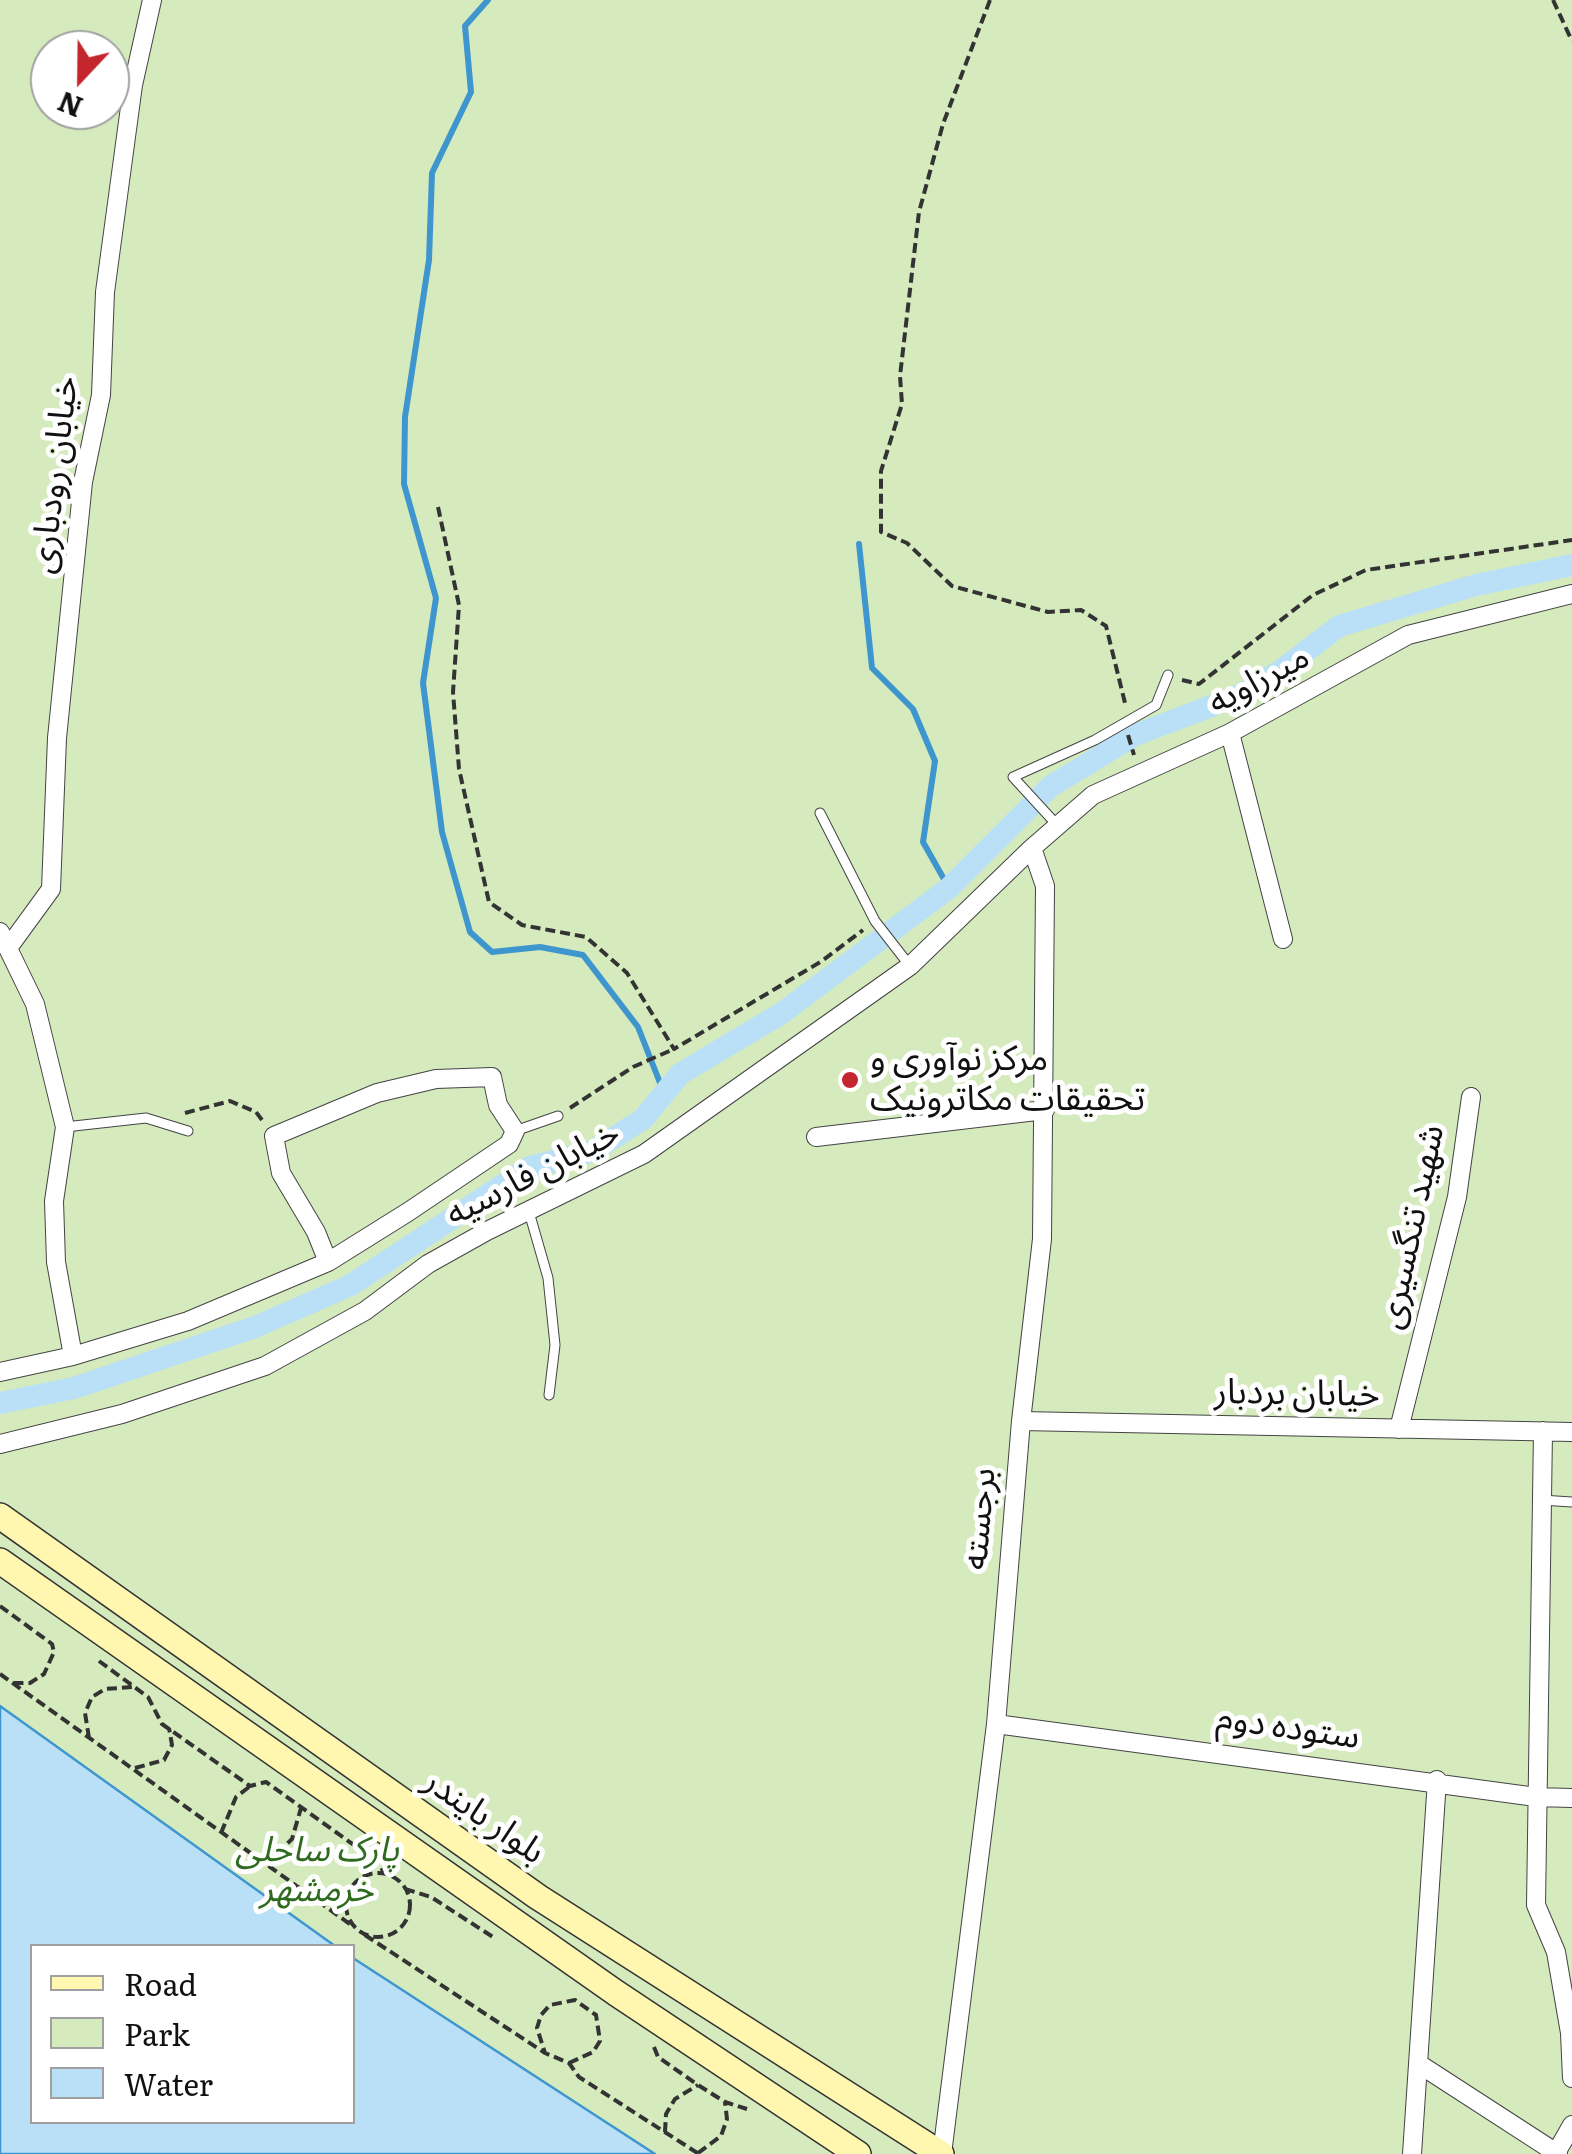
<!DOCTYPE html>
<meta charset="utf-8">
<style>
body{margin:0}
#map{position:relative;width:1572px;height:2154px;overflow:hidden;background:#fffdf5;font-family:Literata,serif}
canvas{display:block}
.legend{position:absolute;left:30px;top:1944px;width:325px;height:180px;box-sizing:border-box;background:#fff;border:2px solid #a0a0a0;margin:0;padding:12px 18px;list-style:none;font-size:30px;color:#111}
.legend li{display:flex;align-items:center;gap:20px;height:50px}
.legend b{width:50px;border:2px solid #a0a0a0}
.north{position:absolute;left:30px;top:30px;width:100px;height:100px;box-sizing:border-box;background:#fff;border:2px solid #a0a0a0;border-radius:50%;rotate:202deg;font-size:28px;font-weight:700;line-height:40px;text-align:center;color:#111}
.north::after{content:'';display:block;margin:auto;width:35px;height:45px;background:#c4262e;clip-path:polygon(50% 0,100% 100%,50% 72%,0 100%)}
</style>
<div id="map">
<canvas width="1572" height="2154"></canvas>
<ul class="legend">
<li><b style="height:12px;background:#fff6b0"></b>Road</li>
<li><b style="height:28px;background:#d5ebbd"></b>Park</li>
<li><b style="height:28px;background:#b9e0f7"></b>Water</li>
</ul>
<div class="north">N</div>
</div>
<script>
const context = document.querySelector('canvas').getContext('2d');
context.lineJoin = 'round';
function fillPath(path, color) {
  context.fillStyle = color;
  context.fill(path, 'evenodd');
}
function shape(rows) {
  const path = new Path2D();
  for (const r of rows) {
    if (r.length === 3) {
      path.moveTo(r[0] + r[2], r[1]);
      path.arc(r[0], r[1], r[2], 0, 2 * Math.PI);
      continue;
    }
    path.moveTo(r[0], r[1]);
    for (let i = 2; i < r.length; i += 2) path.lineTo(r[i], r[i + 1]);
  }
  return path;
}
function strokePath(path, color, width, dash) {
  context.strokeStyle = color;
  context.lineWidth = width;
  context.lineCap = dash ? 'butt' : 'round';
  context.setLineDash(dash || []);
  context.stroke(path);
}
function write(font, color, halo, rows, align = 'center') {
  context.font = font + ' Literata,"Noto Sans Arabic",serif';
  context.lineWidth = 10;
  context.setLineDash([]);
  context.textBaseline = 'middle';
  context.strokeStyle = halo;
  context.fillStyle = color;
  for (const [text, x, y, turn = 0] of rows) {
    context.save();
    context.translate(x, y);
    context.rotate((+turn || 0) * Math.PI / 180);
    context.textAlign = isNaN(turn) ? turn : align;
    if (halo) context.strokeText(text, 0, 0);
    context.fillText(text, 0, 0);
    context.restore();
  }
}
fillPath(shape([
 [0,0,1572,0,1572,2154,0,2154],
 [50,50,110,50,110,110,50,110],
 [32,1946,352,1946,352,2122,32,2122]
]), '#d5ebbd');
const water = shape([
 [0,1706,335,1946,32,1946,32,2122,352,2122,353,1958,655,2154,0,2154,0,1706]
]);
fillPath(water, '#b9e0f7');
strokePath(water, '#3f96cf', 2.5);
strokePath(shape([
 [488,0,465,26,471,92,432,173,429,260,405,417,404,484,436,598,423,683,442,832,470,932,492,952,540,947,583,955,638,1027,664,1093],
 [859,544,872,668,913,709,935,761,923,842,949,888]
]), '#3f96cf', 6);
strokePath(shape([
 [0,1403,74,1388,255,1327,351,1285,530,1167,593,1151,643,1119,680,1074,782,1013,949,888,1051,786,1135,735,1238,696,1280,671,1339,626,1476,585,1572,565]
]), '#b9e0f7', 22);
const lane = shape([
 [820,813,875,921,910,966],
 [1058,826,1013,777,1095,740,1156,705,1168,675],
 [65,1127,146,1118,188,1131],
 [515,1131,558,1116],
 [529,1212,548,1278,555,1345,549,1395],
 [1541,1500,1572,1502]
]);
const street = shape([
 [1230,733,1283,939],
 [0,932,35,1004,65,1127,54,1201,56,1262,73,1356,0,1372],
 [8,948,51,889,57,738,83,482,101,395,105,292,133,85,152,0],
 [816,1137,1045,1110],
 [73,1356,188,1321,328,1262,408,1212,509,1144,515,1131,498,1105,492,1077,436,1079,377,1093,274,1136,281,1173,316,1232,328,1262],
 [1021,1421,1572,1432],
 [1399,1429,1457,1197,1471,1097],
 [1543,1431,1536,1905,1556,1952,1570,2033,1572,2078],
 [0,1444,122,1414,265,1366,365,1311,428,1264,487,1231,644,1154,910,966,1032,848],
 [996,1724,1536,1797,1572,1798],
 [1419,2064,1558,2154],
 [1556,2153,1572,2125],
 [942,2154,996,1724,1021,1421,1042,1239,1045,886,1032,848,1093,795,1230,733,1408,635,1572,594],
 [1412,2154,1437,1780]
]);
const secondary = shape([
 [0,1516,538,1897,941,2154],
 [0,1561,616,1993,858,2154]
]);
strokePath(lane, '#444', 11);
strokePath(street, '#444', 20);
strokePath(secondary, '#333', 28);
strokePath(shape([
 [990,0,943,124,919,212,900,376,902,404,881,471,881,532,907,543,952,586,1048,612,1081,610,1106,626,1126,707],
 [1553,0,1572,41],
 [438,507,459,605,453,692,459,769,489,902,522,925,586,937,627,973,674,1049,822,961,863,930],
 [1182,680,1199,684,1313,595,1366,570,1572,540],
 [1128,735,1134,755],
 [570,1108,633,1067,674,1049],
 [185,1113,230,1101,256,1112,262,1120],
 [0,1606,52,1644,54,1652,44,1674,30,1683,14,1683],
 [99,1661,148,1697,162,1724,250,1786,266,1782,379,1863,384,1873],
 [0,1674,354,1927],
 [89,1738,85,1713,92,1697,105,1689,133,1687],
 [135,1768,164,1760,172,1745,169,1728],
 [221,1833,236,1797,249,1787],
 [266,1864,292,1839,301,1808],
 [378,1905,32],
 [405,1889,431,1897,493,1937],
 [365,1935,545,2053],
 [654,2047,658,2057,698,2085,725,2102,747,2109],
 [569,2063,593,2052,600,2041,596,2015,575,2000,550,2005,541,2015,537,2028,545,2053,569,2063,579,2077,699,2154],
 [665,2132,666,2114,675,2099,698,2085],
 [698,2153,721,2136,727,2119,725,2102]
]), '#333', 4, [10, 5]);
strokePath(lane, '#fff', 9);
strokePath(street, '#fff', 18);
strokePath(secondary, '#fff6b0', 25);
for (const [x, y, r, color] of [
 [850,1080,10,"#c4262e"]
]) {
  const dot = new Path2D();
  dot.arc(x, y, r, 0, 2 * Math.PI);
  context.fillStyle = color;
  context.fill(dot);
  strokePath(dot, '#fff', 4);
}
write('35px', '#111', '#fff', [
 ["خیابان رودباری",55,475,-83],
 ["میرزاویه",1259,680,-28],
 ["خیابان فارسیه",533,1174,-27],
 ["شهید تنگسیری",1412,1227,-78],
 ["خیابان بردبار",1297,1394,1],
 ["برجسته",980,1519,-85],
 ["ستوده دوم",1288,1728,8],
 ["بلوار بایندر",484,1817,35]
]);
write('35px', '#111', '#fff', [
 ["مرکز نوآوری و",870,1060],
 ["تحقیقات مکاترونیک",870,1100]
], 'left');
write('italic 35px', '#2f6b1f', '#fff', [
 ["پارک ساحلی",317,1851],
 ["خرمشهر",317,1891]
]);
</script>
